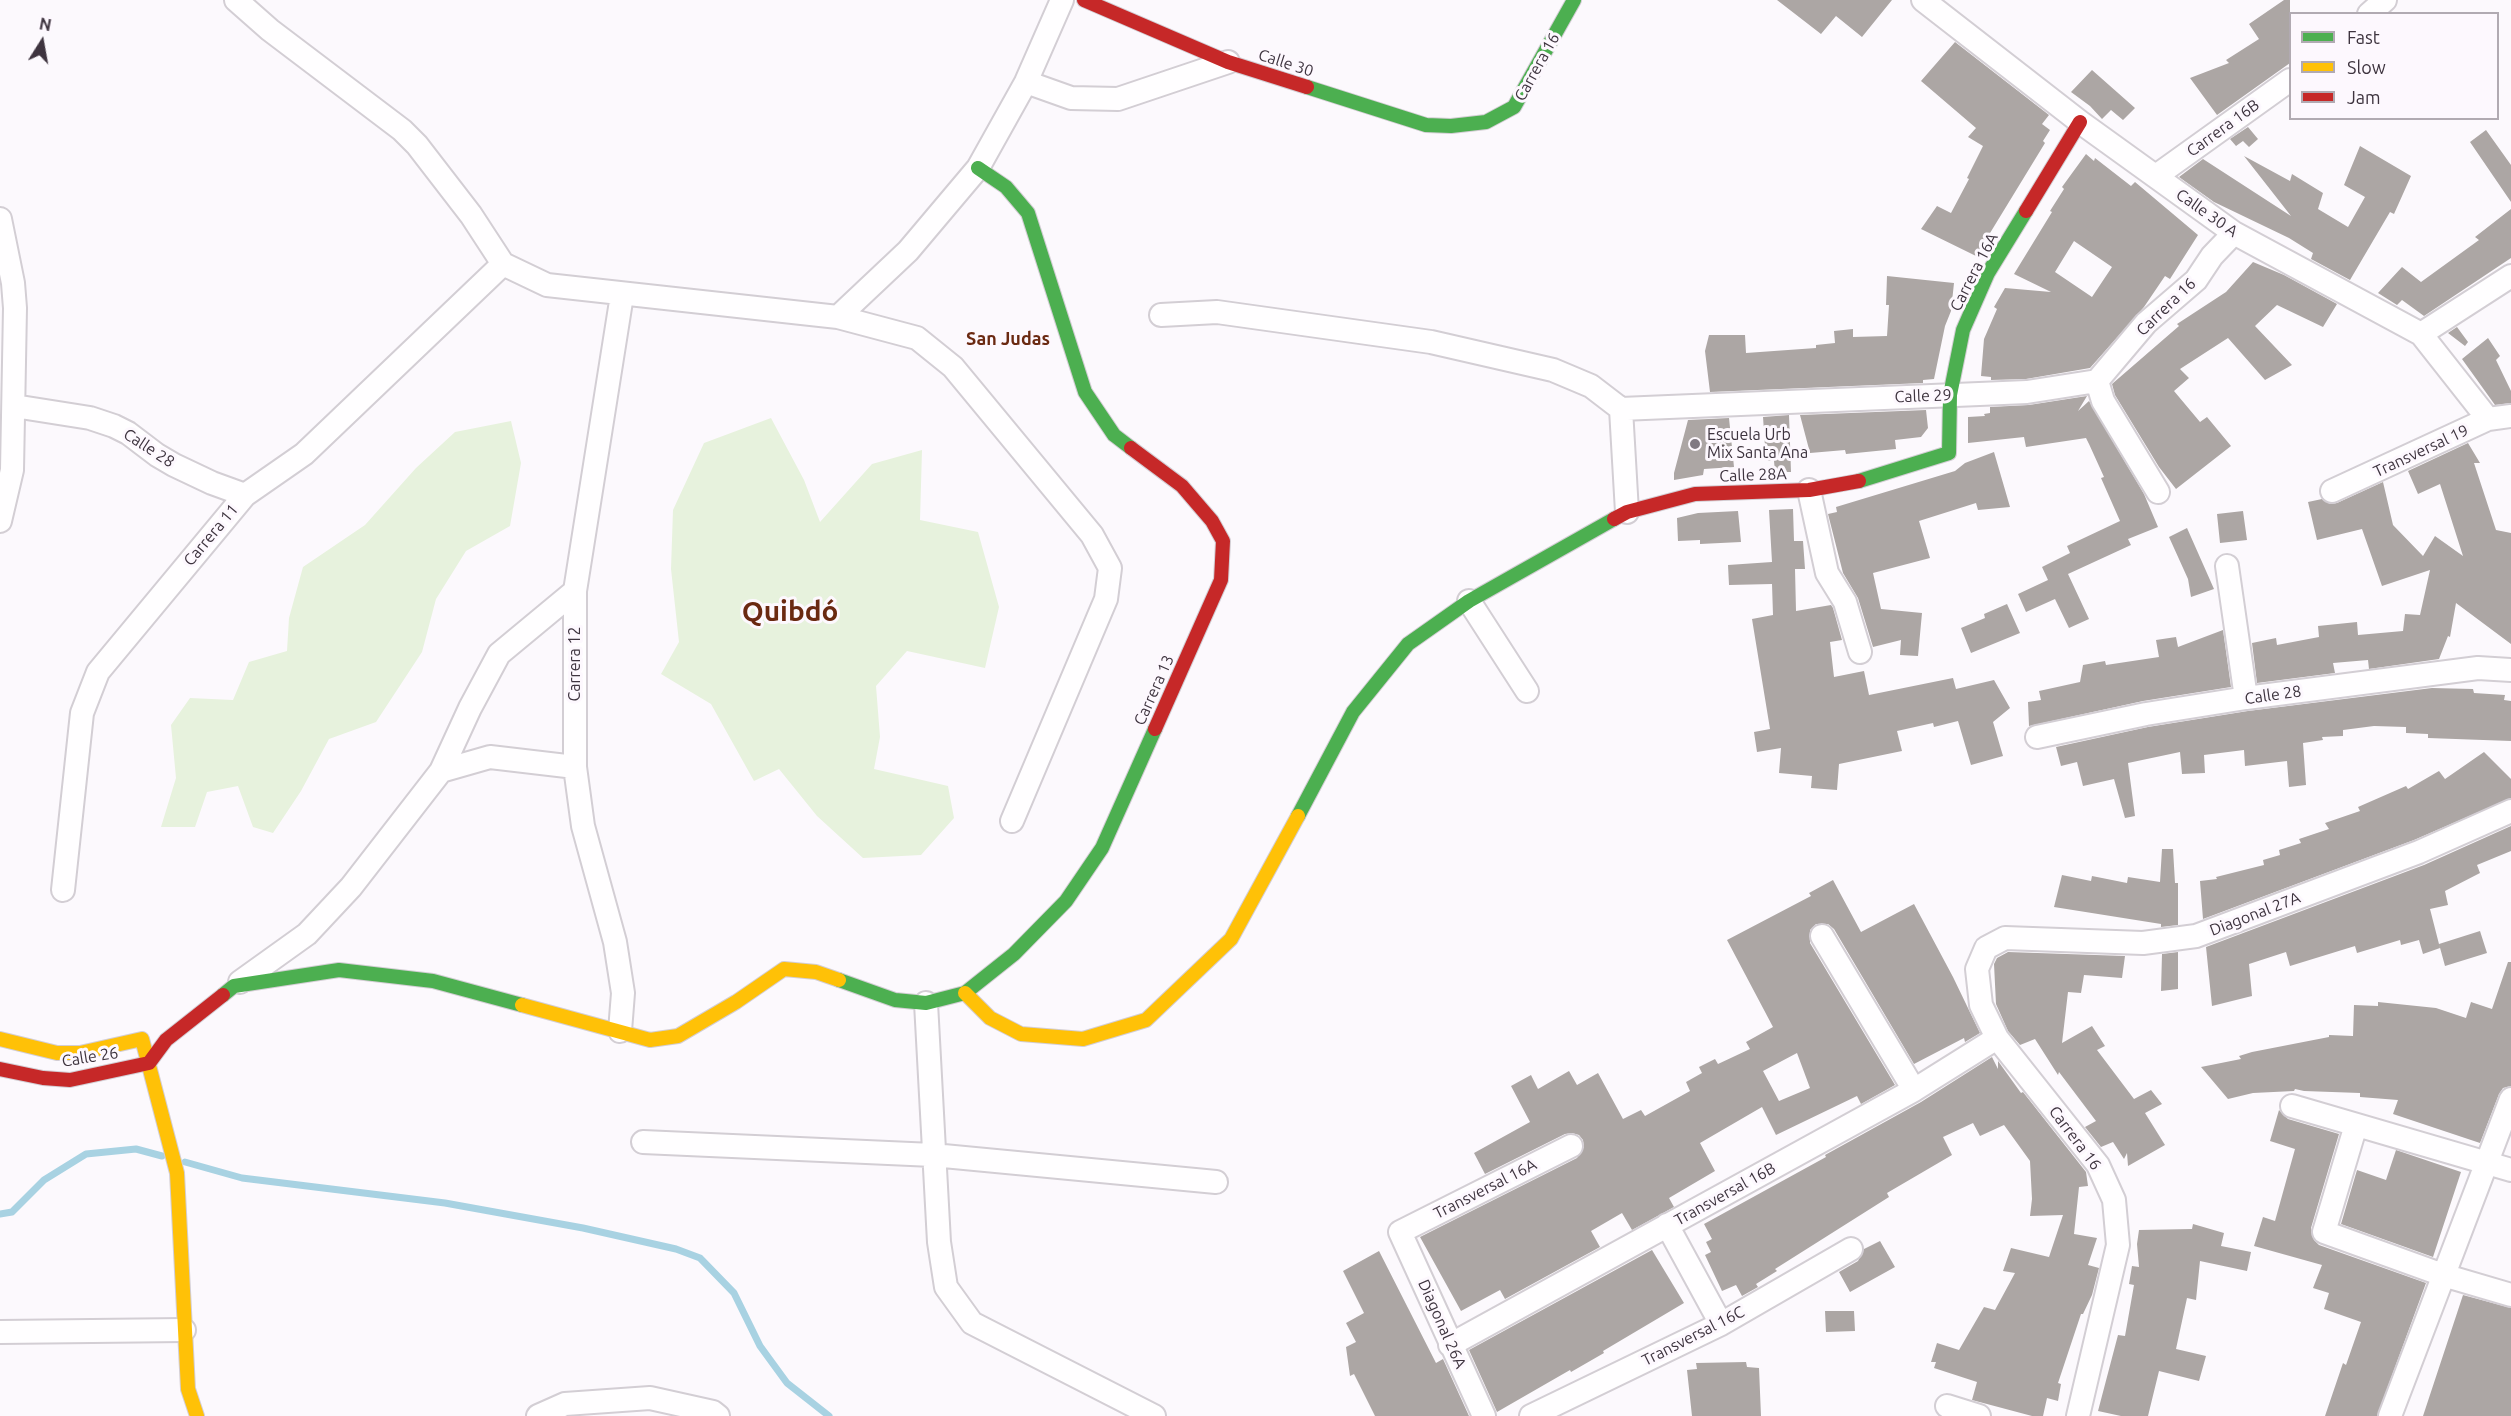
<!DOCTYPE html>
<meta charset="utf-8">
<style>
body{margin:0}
#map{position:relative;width:2511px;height:1416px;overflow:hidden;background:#fcf9fd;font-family:Ubuntu,sans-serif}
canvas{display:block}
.legend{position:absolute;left:2289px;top:12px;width:210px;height:108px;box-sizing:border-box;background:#fdf8fe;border:2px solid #b1aab2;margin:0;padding:8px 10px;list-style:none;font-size:18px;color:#3e343f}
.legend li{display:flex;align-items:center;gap:12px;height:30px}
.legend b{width:30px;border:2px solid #b1aab2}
.north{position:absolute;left:12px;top:12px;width:60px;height:60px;-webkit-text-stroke:4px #fdf8fe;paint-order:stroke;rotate:11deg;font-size:16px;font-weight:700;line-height:24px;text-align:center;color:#3e343f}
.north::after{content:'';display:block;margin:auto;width:21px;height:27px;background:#3e343f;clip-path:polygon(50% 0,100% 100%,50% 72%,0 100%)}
</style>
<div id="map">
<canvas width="2511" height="1416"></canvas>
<ul class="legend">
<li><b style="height:8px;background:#4caf50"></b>Fast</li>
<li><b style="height:8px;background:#ffc107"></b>Slow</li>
<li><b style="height:8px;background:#c62828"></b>Jam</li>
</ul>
<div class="north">N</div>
</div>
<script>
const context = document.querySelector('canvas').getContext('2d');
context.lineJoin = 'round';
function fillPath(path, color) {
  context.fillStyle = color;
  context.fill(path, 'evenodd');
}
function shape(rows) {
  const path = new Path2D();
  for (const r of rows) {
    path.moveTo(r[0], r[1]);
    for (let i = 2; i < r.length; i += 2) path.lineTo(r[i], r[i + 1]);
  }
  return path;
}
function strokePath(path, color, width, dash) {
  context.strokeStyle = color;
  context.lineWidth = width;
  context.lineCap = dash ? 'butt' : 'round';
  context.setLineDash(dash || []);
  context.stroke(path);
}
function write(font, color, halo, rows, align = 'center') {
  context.font = font + ' Ubuntu,sans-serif';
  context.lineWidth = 6;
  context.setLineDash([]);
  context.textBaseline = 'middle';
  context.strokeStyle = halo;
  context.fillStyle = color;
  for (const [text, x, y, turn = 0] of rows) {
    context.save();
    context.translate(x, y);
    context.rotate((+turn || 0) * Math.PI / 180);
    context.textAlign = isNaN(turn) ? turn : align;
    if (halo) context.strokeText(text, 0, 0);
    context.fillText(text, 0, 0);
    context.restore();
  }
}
fillPath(shape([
 [771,418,804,480,820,522,872,464,922,450,920,520,978,532,999,607,985,668,907,651,876,686,880,737,874,769,948,786,954,818,921,855,863,858,817,816,779,769,754,781,711,704,661,674,679,642,671,569,673,510,704,443],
 [511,421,521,463,510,526,466,551,436,599,422,652,376,722,329,739,301,791,273,833,253,827,238,786,207,792,195,827,161,827,176,778,171,725,190,698,233,700,249,662,287,651,289,618,303,567,365,525,416,468,455,432]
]), '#e7f2dd');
strokePath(shape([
 [185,1162,242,1178,445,1203,583,1228,676,1249,700,1258,734,1293,760,1346,787,1383,829,1416],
 [0,1214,12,1212,44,1180,86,1154,136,1149,162,1156]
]), '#a8d2e2', 7);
fillPath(shape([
 [1777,0,1892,0,1862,37,1836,16,1821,34],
 [2284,0,2290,0,2290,63,2217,115,2190,78,2229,63,2226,60,2259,39,2249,24],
 [1955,42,2049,115,2042,124,2050,130,2043,141,2045,143,1976,256,1921,229,1937,206,1951,213,1969,179,1967,178,1983,146,1968,137,1976,128,1921,81],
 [2092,70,2135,108,2123,120,2111,110,2102,119,2090,106,2071,92],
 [2248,127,2258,139,2249,147,2243,141,2236,146,2230,139],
 [2486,130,2511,165,2511,202,2470,142],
 [2360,146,2411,176,2394,214,2390,212,2350,280,2311,259,2313,253,2289,238,2214,202,2179,177,2203,159,2291,216,2244,156,2290,181,2292,174,2323,193,2318,209,2348,227,2365,197,2344,185],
 [2086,154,2094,161,2095,158,2131,186,2135,182,2198,235,2170,279,2165,276,2144,307,2090,368,2026,379,1991,380,1991,377,1981,376,1984,339,1997,309,1994,307,2005,288,2051,292,2014,274,2052,212,2050,211,2064,189,2062,187],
 [2074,241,2112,267,2092,297,2055,272],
 [2511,209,2511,258,2424,316,2402,300,2397,305,2378,293,2402,267,2421,282,2479,240,2475,237],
 [2253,262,2284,275,2337,304,2323,327,2277,305,2255,326,2292,365,2265,380,2228,338,2180,369,2189,378,2174,391,2200,422,2207,417,2231,446,2176,489,2159,467,2115,395,2112,384,2179,326,2177,324,2226,292],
 [1887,276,1954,283,1951,311,1945,326,1934,379,1923,380,1923,383,1710,392,1705,351,1709,335,1745,335,1746,353,1816,348,1816,345,1835,343,1834,331,1853,329,1853,337,1887,336,1889,305,1886,305],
 [2457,327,2468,342,2465,346,2448,333],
 [2488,338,2500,356,2496,360,2511,391,2511,403,2495,405,2462,359],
 [2087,396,2078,411,2089,401,2144,494,2158,527,2128,539,2131,545,2068,574,2089,619,2069,628,2055,599,2026,612,2018,594,2048,580,2042,567,2070,553,2067,546,2120,521,2101,478,2104,477,2089,444,2086,438,2026,447,2024,437,1968,443,1968,417,1985,416,1984,414,1990,413,1990,407,2029,405],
 [1926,410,1928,428,1921,437,1895,440,1896,449,1846,454,1845,450,1810,453,1800,415],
 [1789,415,1791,472,1775,472,1774,461,1766,461,1763,417],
 [1729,418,1734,467,1704,469,1703,475,1674,480,1674,473,1688,420],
 [2468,443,2480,463,2474,463,2496,530,2511,533,2511,644,2456,603,2450,637,2448,636,2439,659,2369,669,2368,660,2333,663,2335,673,2257,683,2252,643,2276,638,2277,645,2319,637,2318,626,2357,622,2358,635,2403,631,2405,614,2420,615,2430,570,2382,586,2362,529,2317,540,2308,502,2322,499,2330,504,2337,503,2383,482,2393,525,2423,556,2435,536,2463,556,2440,484,2418,494,2408,471],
 [1994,452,2010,507,1978,510,1976,503,1919,521,1930,558,1873,573,1881,609,1922,613,1918,656,1900,655,1901,640,1873,647,1858,598,1843,573,1828,514,1837,512,1836,507,1955,471,1965,463],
 [1793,509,1794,541,1803,541,1805,569,1795,569,1796,611,1831,605,1833,608,1842,640,1830,642,1834,677,1864,671,1869,695,1953,678,1956,689,1994,680,2010,708,1993,722,2003,756,1971,765,1958,721,1934,727,1933,723,1897,731,1902,751,1839,764,1837,790,1811,788,1812,776,1779,773,1781,748,1757,752,1754,732,1770,729,1752,619,1773,615,1772,584,1729,585,1728,565,1772,562,1769,510],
 [1738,511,1741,542,1700,544,1700,540,1678,541,1677,518,1698,513],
 [2243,511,2247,540,2220,543,2217,514],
 [2187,528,2214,589,2191,597,2188,579,2169,537],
 [2007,604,2020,633,1971,653,1961,628,1985,618,1984,614],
 [2223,630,2231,687,2143,701,2029,726,2028,702,2041,700,2039,691,2080,682,2083,665,2105,661,2106,665,2159,657,2156,640,2176,637,2178,647],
 [2432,688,2473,689,2474,693,2505,695,2504,700,2511,701,2511,741,2428,738,2428,734,2406,733,2406,727,2374,726,2343,730,2343,736,2322,737,2323,740,2303,743,2306,785,2289,787,2287,761,2245,766,2244,750,2204,755,2205,773,2182,774,2180,752,2128,763,2135,816,2125,818,2114,779,2083,786,2077,762,2061,766,2056,747,2148,727,2248,711],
 [2484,752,2511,779,2511,798,2414,840,2203,919,2200,881,2217,879,2216,877,2264,865,2263,860,2280,855,2279,850,2301,843,2299,839,2329,829,2325,823,2360,811,2358,807,2406,786,2408,789,2439,771,2445,779],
 [2511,826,2511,851,2477,865,2480,873,2445,891,2448,905,2430,909,2440,948,2423,954,2419,940,2401,945,2400,940,2357,953,2355,946,2290,966,2286,952,2249,964,2252,996,2212,1006,2206,947,2424,865],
 [2162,849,2173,849,2175,883,2178,883,2178,925,2161,927,2161,924,2054,907,2062,875,2091,881,2092,876,2127,883,2128,877,2160,882],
 [1833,880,1861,932,1914,904,1953,977,1980,1033,1965,1042,1964,1038,1914,1064,1834,929,1828,924,1816,924,1810,930,1810,943,1895,1085,1861,1104,1857,1096,1776,1135,1762,1107,1700,1143,1715,1171,1669,1198,1674,1207,1632,1230,1622,1213,1591,1231,1600,1247,1505,1299,1500,1290,1461,1311,1420,1237,1577,1158,1584,1147,1583,1140,1579,1135,1572,1133,1565,1134,1485,1174,1474,1153,1530,1122,1511,1086,1531,1075,1538,1089,1569,1071,1577,1085,1598,1073,1623,1119,1641,1110,1645,1116,1690,1091,1686,1082,1702,1073,1699,1067,1715,1059,1718,1064,1750,1049,1746,1042,1773,1027,1727,940,1811,896,1809,893],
 [1797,1053,1810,1088,1779,1101,1763,1071],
 [2480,931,2487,953,2445,966,2439,944],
 [2008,952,2125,956,2122,978,2084,975,2081,993,2068,992,2062,1043,2092,1026,2105,1046,2097,1050,2134,1099,2151,1090,2162,1104,2145,1113,2165,1145,2128,1166,2127,1153,2124,1159,2113,1142,2101,1147,2085,1127,2096,1121,2059,1072,2058,1075,2035,1039,2020,1045,2008,1031,1996,1004,1994,964,1997,958],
 [2178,952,2178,989,2161,991,2162,954],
 [2508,962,2511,962,2511,1086,2503,1088,2499,1094,2480,1143,2393,1114,2398,1100,2360,1097,2360,1093,2304,1091,2295,1089,2294,1091,2253,1093,2228,1099,2201,1067,2241,1059,2239,1056,2252,1052,2329,1037,2329,1035,2353,1036,2354,1005,2378,1006,2378,1002,2436,1008,2466,1018,2471,1002,2492,1009],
 [1992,1057,1998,1069,1998,1061,2021,1093,2023,1092,2086,1172,2088,1186,2079,1187,2074,1234,2097,1238,2088,1265,2099,1268,2092,1295,2083,1314,2081,1314,2058,1383,2061,1384,2058,1401,2047,1398,2043,1416,2032,1416,1972,1400,1977,1382,1934,1368,1936,1362,1931,1362,1937,1343,1959,1350,1984,1307,1995,1310,2015,1273,2003,1271,2011,1248,2049,1257,2063,1215,2030,1216,2032,1199,2030,1161,2004,1125,1980,1136,1973,1123,1943,1137,1952,1155,1887,1193,1889,1197,1775,1269,1777,1271,1756,1284,1758,1287,1742,1296,1736,1285,1722,1291,1705,1255,1711,1252,1706,1242,1712,1239,1704,1224,1826,1157,1825,1155,1921,1102],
 [2279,1110,2288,1119,2339,1134,2311,1228,2314,1240,2319,1245,2426,1283,2377,1416,2325,1416,2343,1363,2346,1365,2361,1322,2324,1309,2329,1293,2313,1288,2322,1265,2254,1246,2263,1217,2275,1221,2295,1149,2270,1141],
 [2396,1150,2461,1172,2433,1257,2341,1224,2357,1170,2386,1180],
 [2193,1224,2224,1233,2221,1246,2251,1252,2247,1271,2200,1261,2196,1300,2187,1298,2176,1349,2206,1356,2199,1381,2159,1371,2148,1416,2121,1416,2098,1411,2118,1335,2125,1336,2134,1285,2129,1284,2132,1266,2139,1267,2137,1244,2139,1230,2192,1229],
 [1880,1241,1895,1267,1850,1292,1839,1272,1858,1261,1864,1249],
 [1652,1250,1684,1303,1603,1351,1604,1353,1571,1372,1570,1370,1497,1412,1469,1350],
 [1379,1251,1436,1363,1443,1359,1469,1416,1375,1416,1354,1374,1350,1376,1346,1347,1356,1342,1346,1323,1364,1313,1343,1271],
 [2463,1295,2511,1308,2511,1416,2423,1416],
 [1825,1311,1854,1311,1855,1331,1826,1332],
 [1746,1362,1747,1367,1759,1368,1761,1416,1692,1416,1687,1370,1697,1369,1696,1363]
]), '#aca6a4');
const street = shape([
 [236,0,270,30,402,130,417,145,471,215,503,264,547,285,838,317,917,338,953,367,1092,535,1110,568,1106,599,1012,821],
 [1923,0,2080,122,2234,233,2421,334,2488,419],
 [2369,14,2385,0],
 [1026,82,1071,98,1118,99,1228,62],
 [2156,176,2290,80],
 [0,219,13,283,15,308,12,470,0,521],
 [1161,315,1217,312,1431,342,1553,370,1591,386,1621,409,1627,512],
 [838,317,908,251,978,168,1026,82,1062,0],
 [2421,334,2511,276],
 [2097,381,2146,323,2196,280,2212,256,2234,233],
 [2097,381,2103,401,2158,492],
 [14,406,90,418,114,426,128,433,157,455,174,465,212,483,245,495],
 [1621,409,2027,392,2097,381],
 [1809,490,1827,573,1845,602,1860,652],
 [2332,491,2488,419,2511,416],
 [2227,566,2246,698],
 [1469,601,1527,691],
 [2037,737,2146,714,2246,698,2478,668,2511,670],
 [441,771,470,708,499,654,575,591],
 [63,890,82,713,98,672,245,495,304,454,503,264],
 [1822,936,1914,1090],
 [240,982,307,934,351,887,441,771,490,757,575,767],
 [926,1003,939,1242,946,1287,972,1323,1154,1416],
 [620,1031,623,993,615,942,583,826,575,767,575,591,622,295],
 [2292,1106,2511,1170],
 [2356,1125,2324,1232,2443,1275,2511,1295],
 [643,1142,933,1155,1216,1182],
 [1667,1225,1721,1324],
 [0,1332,184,1330],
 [1450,1345,1914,1090,1997,1038],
 [1947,1406,1979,1416],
 [538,1416,565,1404,650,1398,713,1412,718,1416],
 [1484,1416,1400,1232,1571,1146],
 [1531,1416,1721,1324,1851,1249],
 [2078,1416,2118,1245,2114,1200,2098,1165,1997,1038,1981,1005,1977,969,1986,948,2005,938,2143,943,2196,936,2419,852,2511,811],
 [2390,1416,2511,1099]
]);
const fast = shape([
 [1307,87,1426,125,1451,126,1486,122,1514,107,1574,0],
 [978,168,1006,187,1028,213,1085,392,1114,435,1131,448],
 [1859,481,1949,453,1950,395,1963,330,1988,273,2026,211],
 [1298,816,1353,712,1408,644,1469,601,1614,519],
 [839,980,895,1000,926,1003,965,993,1014,954,1066,901,1102,848,1155,729],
 [223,995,234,986,339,970,433,981,522,1005]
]);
const slow = shape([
 [965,993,990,1018,1021,1034,1083,1039,1146,1020,1231,939,1298,816],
 [522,1005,650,1040,678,1036,736,1002,784,969,816,972,839,980],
 [0,1039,57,1053,80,1053,142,1039,177,1173,188,1389,197,1416]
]);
const jam = shape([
 [1084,0,1228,62,1307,87],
 [2026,211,2080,122],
 [1131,448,1182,486,1212,521,1223,541,1221,580,1155,729],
 [1614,519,1627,512,1695,494,1809,490,1859,481],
 [0,1069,43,1078,70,1080,149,1063,166,1040,223,995]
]);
strokePath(street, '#d3ced4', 26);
strokePath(fast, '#d3ced4', 16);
strokePath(slow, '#d3ced4', 16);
strokePath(jam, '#d3ced4', 16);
strokePath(street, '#fffeff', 22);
strokePath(fast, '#4caf50', 14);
strokePath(slow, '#ffc107', 14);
strokePath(jam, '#c62828', 14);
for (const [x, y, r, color] of [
 [1695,444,6,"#807982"]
]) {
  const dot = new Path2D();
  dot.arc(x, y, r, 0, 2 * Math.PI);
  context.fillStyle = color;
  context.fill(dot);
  strokePath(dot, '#fdf8fe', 2);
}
write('16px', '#3e343f', '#fdf8fe', [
 ["Calle 30",1286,63,18],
 ["Carrera 16",1537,67,-61],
 ["Carrera 16B",2223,128,-36],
 ["Calle 30 A",2207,213,35],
 ["Carrera 16A",1974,272,-63],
 ["Carrera 16",2166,307,-44],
 ["Calle 29",1923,396,-2],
 ["Calle 28",149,448,33],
 ["Transversal 19",2421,451,-25],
 ["Calle 28A",1753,475,-2],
 ["Carrera 11",211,535,-50],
 ["Carrera 12",575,664,-90],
 ["Carrera 13",1154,690,-66],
 ["Calle 28",2273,695,-8],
 ["Diagonal 27A",2255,914,-21],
 ["Calle 26",90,1057,-9],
 ["Carrera 16",2075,1138,53],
 ["Transversal 16A",1485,1189,-27],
 ["Transversal 16B",1725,1194,-29],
 ["Diagonal 26A",1442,1324,66],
 ["Transversal 16C",1693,1336,-27]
]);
write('16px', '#3e343f', '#fdf8fe', [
 ["Escuela Urb",1707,435],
 ["Mix Santa Ana",1707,453]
], 'left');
write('bold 18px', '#6a2911', '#fdf8fe', [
 ["San Judas",1008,339]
]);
write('bold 28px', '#6a2911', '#fdf8fe', [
 ["Quibdó",790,612]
]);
</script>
